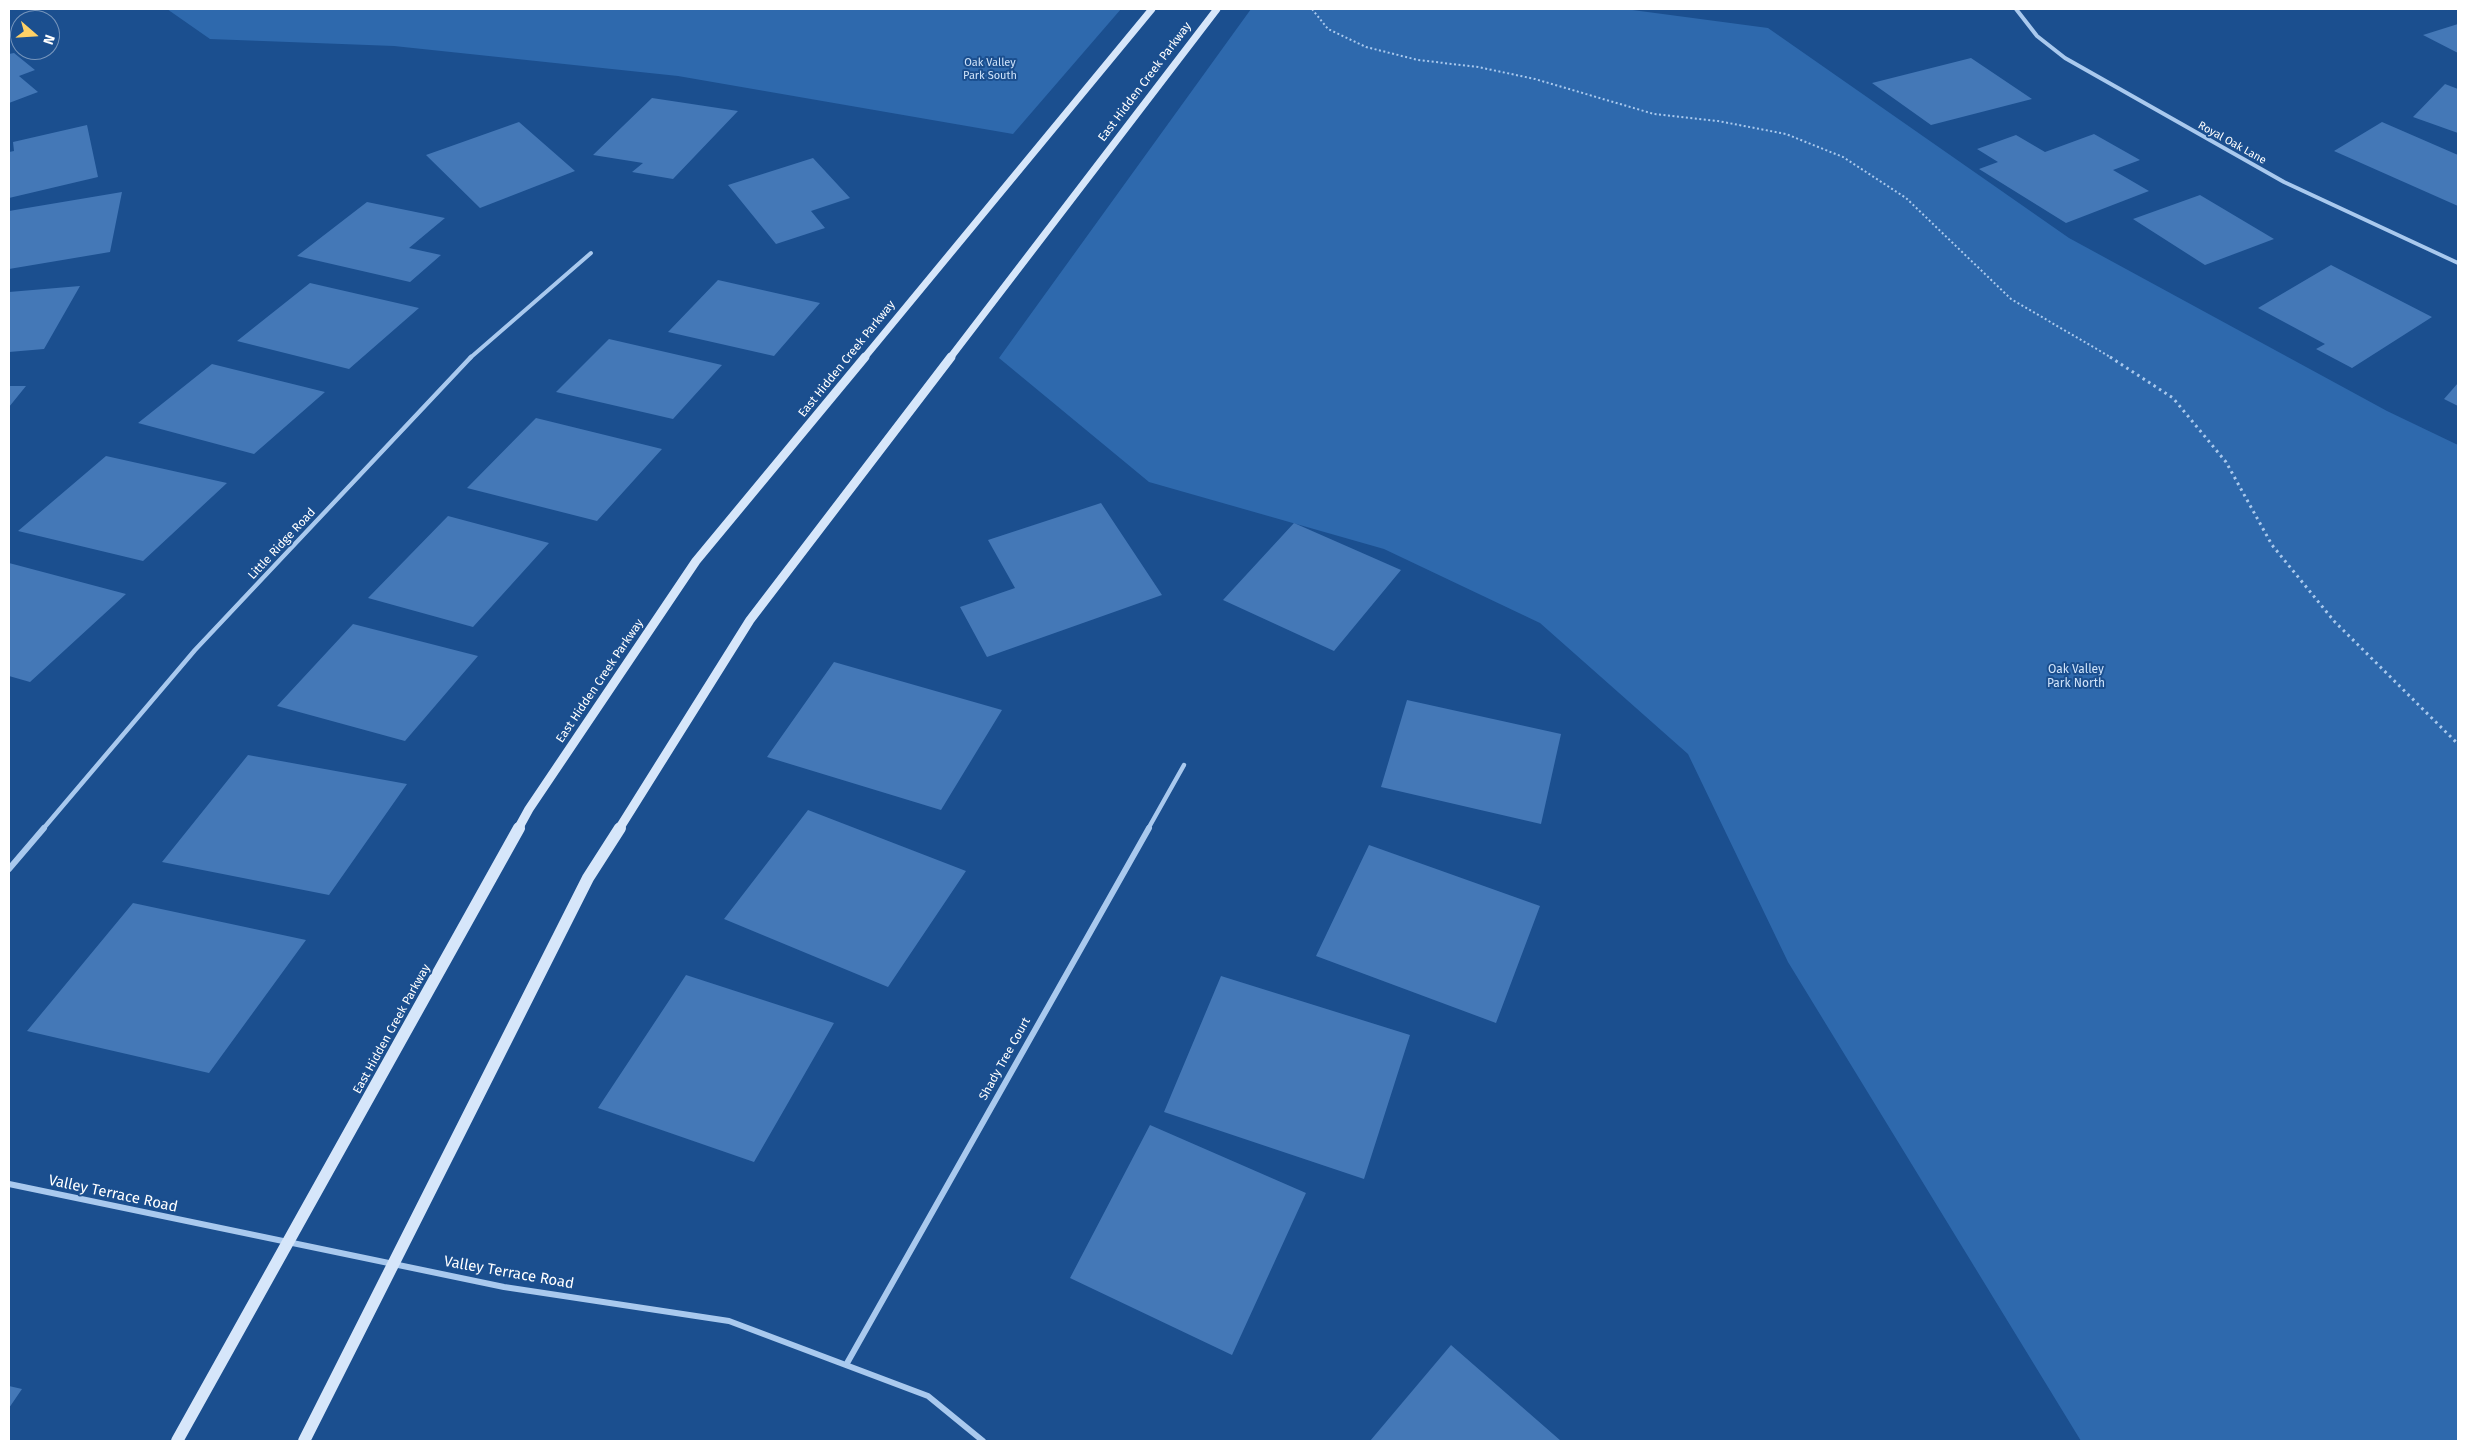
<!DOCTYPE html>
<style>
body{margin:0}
#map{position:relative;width:2467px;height:1450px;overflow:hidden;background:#1b4f8f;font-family:"Fira Sans",sans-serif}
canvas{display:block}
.frame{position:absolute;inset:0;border:10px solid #fff;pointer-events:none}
.north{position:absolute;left:10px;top:10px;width:50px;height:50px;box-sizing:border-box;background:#1b4f8f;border:1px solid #7695bc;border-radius:50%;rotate:109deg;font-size:14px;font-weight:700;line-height:20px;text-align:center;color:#fff}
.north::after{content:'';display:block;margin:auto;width:18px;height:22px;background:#ffd166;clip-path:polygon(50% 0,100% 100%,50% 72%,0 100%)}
</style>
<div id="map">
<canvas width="2467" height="1450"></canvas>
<div class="frame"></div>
<div class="north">N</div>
</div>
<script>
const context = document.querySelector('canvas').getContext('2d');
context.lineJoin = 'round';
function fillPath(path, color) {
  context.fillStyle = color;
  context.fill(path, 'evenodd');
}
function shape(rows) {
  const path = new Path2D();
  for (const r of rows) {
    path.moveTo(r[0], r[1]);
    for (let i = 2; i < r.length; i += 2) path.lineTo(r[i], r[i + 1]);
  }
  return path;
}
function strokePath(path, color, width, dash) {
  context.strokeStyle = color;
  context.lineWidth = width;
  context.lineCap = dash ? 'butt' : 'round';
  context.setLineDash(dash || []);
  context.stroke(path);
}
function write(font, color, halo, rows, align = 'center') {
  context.font = font + ' "Fira Sans",sans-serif';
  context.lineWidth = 4;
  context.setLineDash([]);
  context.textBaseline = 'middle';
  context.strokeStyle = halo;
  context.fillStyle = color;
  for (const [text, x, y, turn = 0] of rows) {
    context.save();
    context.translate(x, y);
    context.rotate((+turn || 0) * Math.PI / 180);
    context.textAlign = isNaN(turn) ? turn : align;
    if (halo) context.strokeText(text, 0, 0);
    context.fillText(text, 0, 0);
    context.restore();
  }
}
fillPath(shape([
 [167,9,1121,9,1013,134,678,76,394,46,210,39],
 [1251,9,1625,9,1768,28,2069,238,2387,411,2458,445,2458,1441,2081,1441,1788,962,1688,754,1540,623,1384,549,1149,482,999,358]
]), '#2e69ad');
fillPath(shape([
 [2458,24,2458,53,2423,35],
 [14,53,35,70,19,76,38,92,9,103,9,54],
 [1971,58,2032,99,1931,125,1872,83],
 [2445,84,2458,89,2458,133,2413,117],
 [652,98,738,111,673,179,632,172,643,163,593,155],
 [519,122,575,171,480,208,426,155],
 [2382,122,2458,155,2458,206,2334,151],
 [87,125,98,177,9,198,9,152,14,151,13,142],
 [2094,134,2140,160,2113,170,2149,191,2066,223,1979,169,1998,162,1977,149,2016,135,2045,152],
 [813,158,850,198,811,211,825,228,776,244,728,185],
 [122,192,110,252,9,269,9,211],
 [2200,195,2274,239,2205,265,2133,219],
 [367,202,445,218,409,248,441,255,410,282,297,256],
 [2331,265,2432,317,2352,368,2316,349,2325,344,2258,308],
 [718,280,820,303,774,356,668,332],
 [310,283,419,308,349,369,237,341],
 [80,286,44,349,9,352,9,292],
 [609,339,722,365,673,419,556,392],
 [212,364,325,392,254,454,138,423],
 [2458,383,2458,406,2444,399],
 [9,386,26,386,9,407],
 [536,418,662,449,597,521,467,488],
 [106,456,227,483,143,561,18,531],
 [1101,503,1162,595,987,657,960,607,1015,588,988,540],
 [448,516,549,543,473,627,368,598],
 [1294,523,1401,570,1334,651,1223,600],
 [9,563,126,594,30,682,9,676],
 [353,624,478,656,405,741,277,706],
 [834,662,1002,710,941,810,767,757],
 [1407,700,1561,734,1541,824,1381,787],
 [248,755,407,784,329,895,162,862],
 [808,810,966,871,888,987,724,919],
 [1369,845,1540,906,1496,1023,1316,956],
 [133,903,306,940,209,1073,27,1031],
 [686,975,834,1023,754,1162,598,1108],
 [1221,976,1410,1035,1364,1179,1164,1112],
 [1150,1125,1306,1193,1232,1355,1070,1278],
 [1451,1345,1561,1441,1370,1441],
 [9,1386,22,1389,9,1408]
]), '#4478b7');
strokePath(shape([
 [1312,9,1328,29,1366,47,1418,60,1478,67,1535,79,1654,114,1718,121,1786,134,1843,157,1906,198,2011,299,2112,358]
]), '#a9c9ee', 2, [2, 2.5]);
strokePath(shape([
 [2110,357,2173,398,2226,462,2272,545,2334,621,2458,744]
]), '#a9c9ee', 3, [2.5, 4]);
strokePath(shape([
 [2016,9,2037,36,2065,58,2284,182,2458,263],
 [470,358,591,253]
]), '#a9c9ee', 4);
strokePath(shape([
 [43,829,195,650,471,357],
 [1148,829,1184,765]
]), '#a9c9ee', 4.5);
strokePath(shape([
 [9,869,44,828],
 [9,1184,504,1287,729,1321,928,1396,983,1441],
 [846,1365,1149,828]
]), '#a9c9ee', 6);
strokePath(shape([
 [864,358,1152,9],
 [950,358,1217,9]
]), '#d6e6fa', 7);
strokePath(shape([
 [518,829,529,809,696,561,865,357],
 [619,829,750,620,951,357]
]), '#d6e6fa', 9);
strokePath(shape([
 [177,1441,519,828],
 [304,1441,588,878,620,828]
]), '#d6e6fa', 12);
write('11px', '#cfe3fa', '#1b4f8f', [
 ["Oak Valley",990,63],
 ["Park South",990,76]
]);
write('11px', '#fff', '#1b4f8f', [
 ["Royal Oak Lane",2232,143,29]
]);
write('12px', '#fff', '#1b4f8f', [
 ["East Hidden Creek Parkway",1145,82,-53],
 ["East Hidden Creek Parkway",847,359,-51],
 ["Little Ridge Road",282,544,-47],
 ["East Hidden Creek Parkway",600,681,-56],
 ["East Hidden Creek Parkway",392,1029,-61],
 ["Shady Tree Court",1005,1059,-61]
]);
write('12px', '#cfe3fa', '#1b4f8f', [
 ["Oak Valley",2076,670],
 ["Park North",2076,684]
]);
write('15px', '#fff', '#1b4f8f', [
 ["Valley Terrace Road",113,1194,12],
 ["Valley Terrace Road",509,1273,10]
]);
</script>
